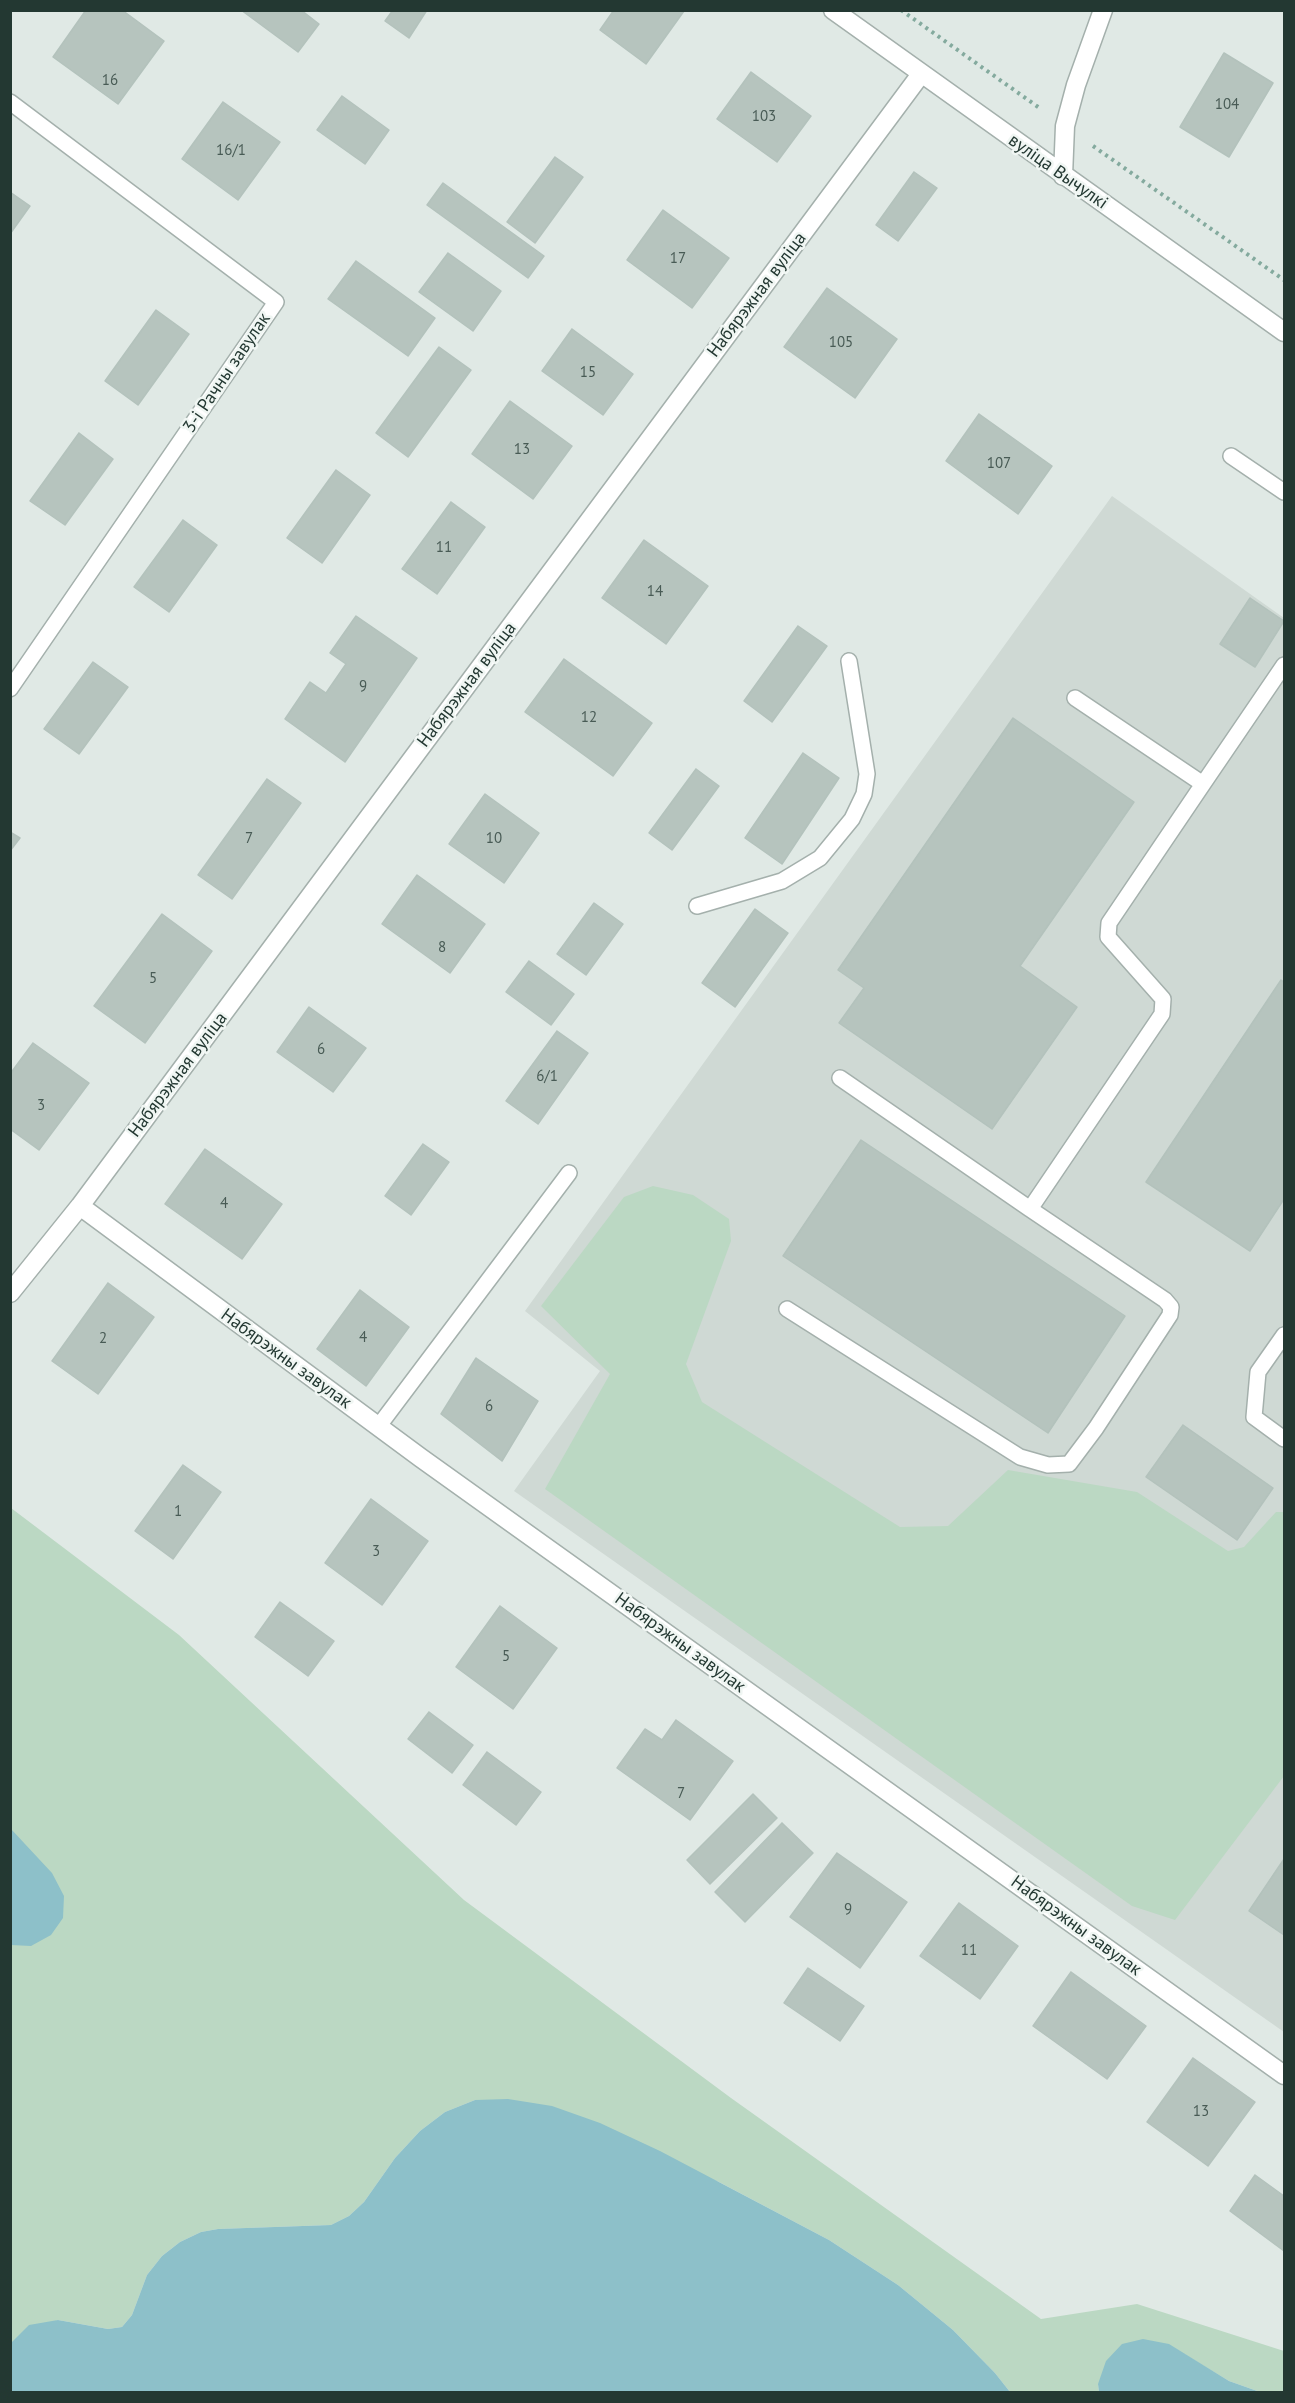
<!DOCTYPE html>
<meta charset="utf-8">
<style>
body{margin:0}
#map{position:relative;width:1295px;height:2403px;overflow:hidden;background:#e0e9e5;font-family:"PT Sans",sans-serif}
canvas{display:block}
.frame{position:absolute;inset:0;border:12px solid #233832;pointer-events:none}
</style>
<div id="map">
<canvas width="1295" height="2403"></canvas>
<div class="frame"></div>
</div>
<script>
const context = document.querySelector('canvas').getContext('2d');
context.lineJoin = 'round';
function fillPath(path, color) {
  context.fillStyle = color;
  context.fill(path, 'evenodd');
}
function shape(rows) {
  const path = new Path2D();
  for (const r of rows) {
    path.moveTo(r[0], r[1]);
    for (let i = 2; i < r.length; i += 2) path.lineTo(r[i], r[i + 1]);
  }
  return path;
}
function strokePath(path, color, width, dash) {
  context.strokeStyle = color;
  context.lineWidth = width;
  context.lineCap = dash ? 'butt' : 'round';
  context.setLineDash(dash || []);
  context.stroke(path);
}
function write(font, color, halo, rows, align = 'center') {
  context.font = font + ' "PT Sans",sans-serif';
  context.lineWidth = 5;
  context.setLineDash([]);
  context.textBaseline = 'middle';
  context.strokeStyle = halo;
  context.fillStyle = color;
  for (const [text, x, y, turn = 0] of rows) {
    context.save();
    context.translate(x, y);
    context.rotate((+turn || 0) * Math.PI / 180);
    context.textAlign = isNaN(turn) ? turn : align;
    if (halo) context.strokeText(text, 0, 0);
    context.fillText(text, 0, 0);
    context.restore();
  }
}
fillPath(shape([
 [1112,496,1284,618,1284,2032,514,1491,600,1371,525,1311]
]), '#cfd9d4');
fillPath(shape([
 [653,1186,693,1195,729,1219,731,1241,686,1364,702,1402,900,1527,948,1526,1008,1470,1137,1492,1228,1551,1244,1547,1276,1512,1284,1512,1284,1776,1175,1920,1132,1906,545,1489,610,1374,541,1306,624,1197],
 [11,1508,179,1635,464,1900,731,2098,1041,2319,1137,2304,1284,2351,1284,2392,1260,2392,1229,2381,1169,2345,1098,2384,1099,2392,1010,2392,995,2373,953,2330,898,2285,829,2240,719,2182,475,2100,445,2112,420,2131,395,2158,364,2202,349,2216,331,2225,218,2229,201,2232,180,2242,162,2256,147,2275,132,2315,122,2327,108,2329,58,2320,11,2343,11,2346]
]), '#bbd8c3');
fillPath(shape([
 [11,1829,52,1873,64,1896,63,1918,51,1935,31,1946,11,1945],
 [508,2099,552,2106,600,2123,660,2151,829,2240,898,2285,953,2330,995,2373,1010,2392,11,2392,11,2343,29,2325,58,2320,108,2329,122,2327,132,2315,147,2275,162,2256,180,2242,201,2232,218,2229,331,2225,349,2216,364,2202,395,2158,420,2131,445,2112,475,2100],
 [1143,2339,1169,2344,1229,2381,1260,2392,1099,2392,1098,2384,1106,2361,1122,2344]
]), '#8dc0c9');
const building = shape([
 [86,10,122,10,164,41,118,104,53,57,86,10],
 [241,10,301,10,319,24,298,52,241,10],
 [393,10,427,10,409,38,385,21,393,10],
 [614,10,684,10,684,11,646,64,600,30,614,10],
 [1224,53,1273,83,1229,157,1180,127,1224,53],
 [751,72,811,116,777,162,717,119,751,72],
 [342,96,389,130,365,164,317,130,342,96],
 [223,102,280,142,238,200,182,159,223,102],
 [555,157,583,177,535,243,507,222,555,157],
 [914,172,937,188,898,241,876,225,914,172],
 [443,183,544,256,528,278,427,205,443,183],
 [10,192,30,206,10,234,10,192],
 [663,210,729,258,692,308,627,260,663,210],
 [448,253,501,291,473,331,419,292,448,253],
 [356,261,435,318,408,356,328,299,356,261],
 [827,288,897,339,855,398,784,347,827,288],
 [156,310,189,334,138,405,105,381,156,310],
 [572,329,633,374,603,415,542,371,572,329],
 [439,347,471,370,408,457,376,433,439,347],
 [510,401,572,446,533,499,472,454,510,401],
 [979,414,1052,466,1018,514,946,461,979,414],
 [79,433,113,459,65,525,30,501,79,433],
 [336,470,370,495,322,563,287,538,336,470],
 [451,502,485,527,437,594,402,569,451,502],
 [183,520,217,545,169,612,134,587,183,520],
 [644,540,708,586,666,644,602,598,644,540],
 [1250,598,1284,621,1255,667,1220,644,1250,598],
 [356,616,417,658,345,762,285,719,310,682,326,693,346,664,330,653,356,616],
 [798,626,827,646,772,722,744,701,798,626],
 [564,659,652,723,613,776,525,712,564,659],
 [93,662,128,687,79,754,44,729,93,662],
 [1013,718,1134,802,1020,966,1077,1007,992,1129,839,1023,864,988,838,970,1013,718],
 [803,753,839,778,782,864,745,838,803,753],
 [696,769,719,786,672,850,649,833,696,769],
 [267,779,301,803,232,899,198,875,267,779],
 [485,794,539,833,504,883,449,844,485,794],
 [10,832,20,838,10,851,10,832],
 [417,875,485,924,450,973,382,924,417,875],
 [594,903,623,924,586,975,557,954,594,903],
 [755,909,788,933,735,1007,702,983,755,909],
 [162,914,212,951,145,1043,94,1006,162,914],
 [529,961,574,994,551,1025,506,992,529,961],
 [1281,980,1284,982,1284,1199,1250,1251,1146,1182,1281,980],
 [309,1007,366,1048,333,1092,277,1052,309,1007],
 [557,1031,588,1053,538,1124,506,1101,557,1031],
 [33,1043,89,1083,39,1150,10,1129,10,1074,33,1043],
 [861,1140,1125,1316,1048,1433,783,1256,861,1140],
 [423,1144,449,1162,411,1215,385,1196,423,1144],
 [205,1149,282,1204,242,1259,165,1204,205,1149],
 [108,1283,154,1317,98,1394,52,1361,108,1283],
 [360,1290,409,1327,366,1386,317,1349,360,1290],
 [476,1358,538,1401,502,1461,441,1414,476,1358],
 [1183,1425,1273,1488,1237,1540,1146,1477,1183,1425],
 [183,1465,221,1492,173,1559,135,1531,183,1465],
 [371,1499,428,1541,382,1605,325,1563,371,1499],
 [280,1602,334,1641,308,1676,255,1637,280,1602],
 [500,1606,557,1648,513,1709,456,1667,500,1606],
 [429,1712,473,1745,452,1773,408,1739,429,1712],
 [676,1720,733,1761,690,1820,617,1768,645,1729,662,1740,676,1720],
 [487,1752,541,1792,516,1825,463,1785,487,1752],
 [753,1794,777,1818,710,1884,687,1860,753,1794],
 [782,1823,813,1853,745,1922,715,1892,782,1823],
 [837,1853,907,1902,860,1968,790,1917,837,1853],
 [1284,1859,1284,1935,1249,1911,1284,1859],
 [959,1903,1018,1946,980,1999,920,1956,959,1903],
 [808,1968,864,2006,840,2041,784,2003,808,1968],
 [1071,1972,1146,2026,1107,2079,1033,2026,1071,1972],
 [1193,2058,1255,2102,1208,2166,1147,2122,1193,2058],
 [1255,2175,1284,2196,1284,2251,1230,2211,1255,2175]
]);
fillPath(building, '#b6c4be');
strokePath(building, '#b3c2bc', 1.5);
const service = shape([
 [10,102,276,302,10,689],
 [1231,456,1284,492],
 [1075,698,1203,784,1284,665],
 [697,906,782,881,820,858,852,819,864,794,867,774,849,661],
 [840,1078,1030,1209],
 [787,1309,1020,1457,1048,1465,1069,1464,1096,1428,1170,1315,1171,1307,1165,1300,1030,1209,1162,1014,1163,999,1108,937,1109,923,1203,784],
 [1284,1335,1258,1372,1254,1417,1284,1439],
 [378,1427,569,1173]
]);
const minor = shape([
 [833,10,1284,332],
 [1063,176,1065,126,1076,85,1103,10],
 [80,1206,421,1458,1284,2075],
 [10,1293,80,1206,921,74]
]);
strokePath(service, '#a4b0ac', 18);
strokePath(minor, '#a4b0ac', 21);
strokePath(shape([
 [901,10,1041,109],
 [1093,146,1284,280]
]), '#84aa9e', 4, [3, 4.5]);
strokePath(service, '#fff', 15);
strokePath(minor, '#fff', 18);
write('15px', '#485b55', null, [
 ["16",110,81],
 ["104",1227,105],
 ["103",764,117],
 ["16/1",231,151],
 ["17",678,259],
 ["105",841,343],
 ["15",588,373],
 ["13",522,450],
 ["107",999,464],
 ["11",444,548],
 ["14",655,592],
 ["9",363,687],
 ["12",589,718],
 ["7",249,839],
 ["10",494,839],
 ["8",442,948],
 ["5",153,979],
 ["6",321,1050],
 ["6/1",547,1077],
 ["3",41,1106],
 ["4",224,1204],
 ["4",363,1338],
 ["2",103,1339],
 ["6",489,1407],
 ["1",178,1512],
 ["3",376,1552],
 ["5",506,1657],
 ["7",681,1794],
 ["9",848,1910],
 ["11",969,1951],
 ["13",1201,2112]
]);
write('18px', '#233832', '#f0f6f3', [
 ["вуліца Вычулкі",1058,172,35],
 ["Набярэжная вуліца",757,295,-53],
 ["3-і Рачны завулак",227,373,-56],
 ["Набярэжная вуліца",467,685,-53],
 ["Набярэжная вуліца",178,1075,-53],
 ["Набярэжны завулак",286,1359,36],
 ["Набярэжны завулак",680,1643,36],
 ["Набярэжны завулак",1076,1926,36]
]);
</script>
